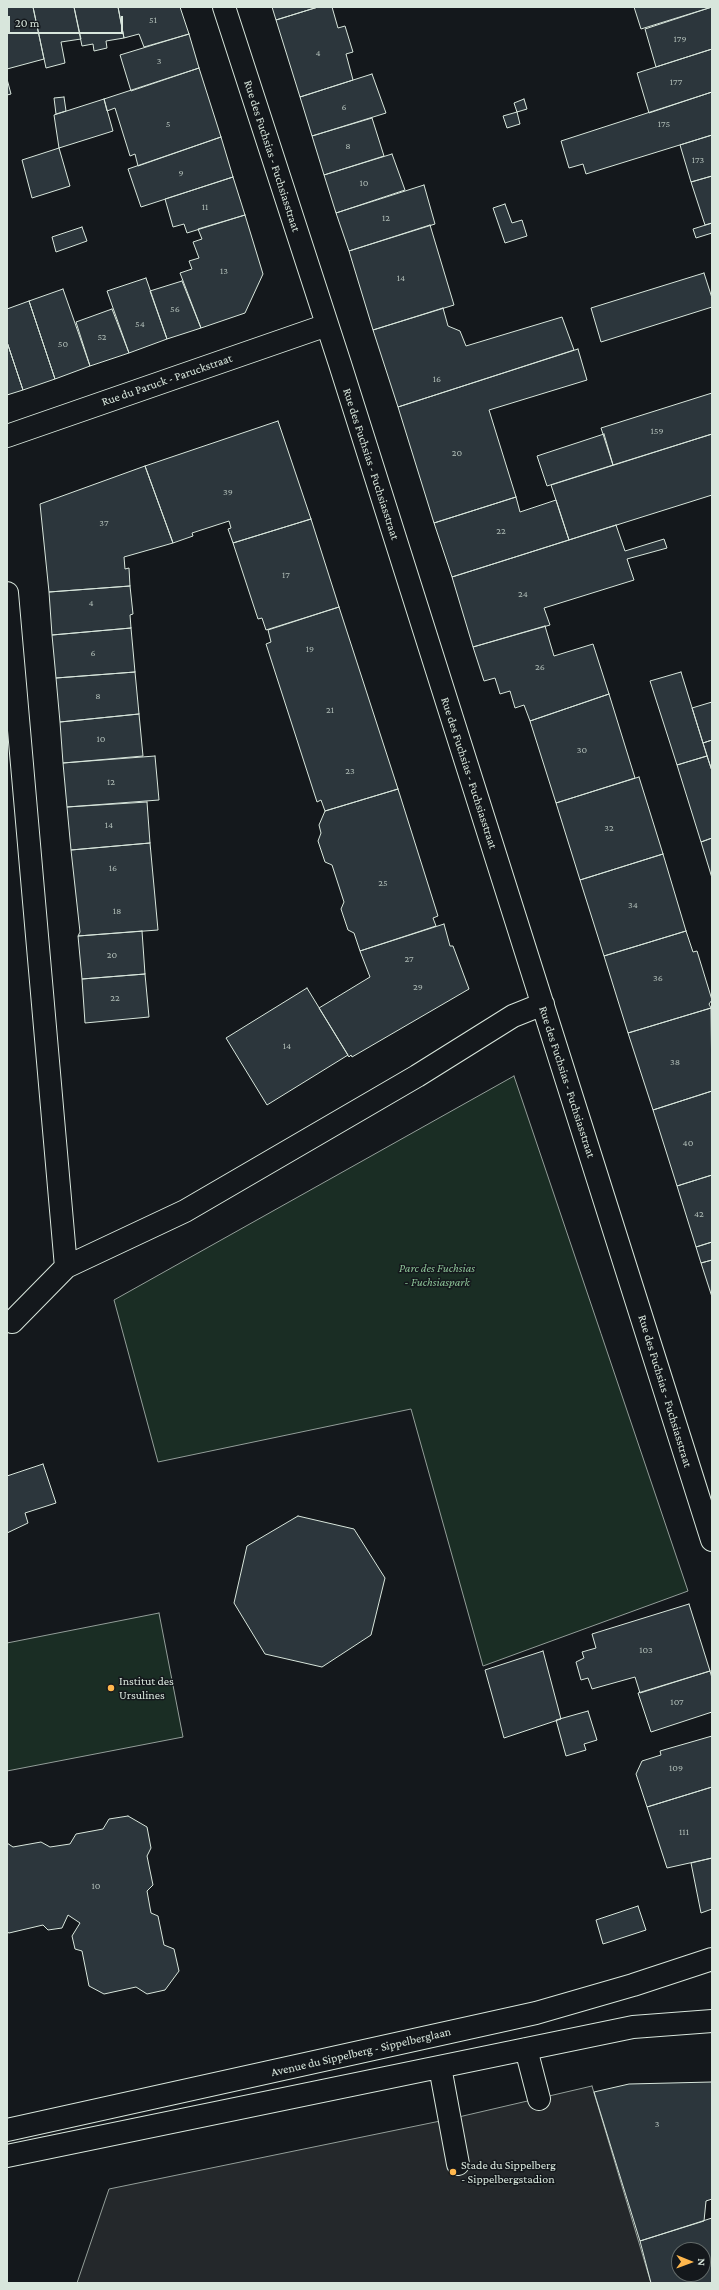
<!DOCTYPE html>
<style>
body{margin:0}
#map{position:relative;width:719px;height:2290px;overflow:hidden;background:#14181c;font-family:"Crimson Pro",serif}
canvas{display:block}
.frame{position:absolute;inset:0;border:8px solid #d8e6dc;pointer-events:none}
.north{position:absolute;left:671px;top:2242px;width:40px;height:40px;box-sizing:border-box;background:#14181c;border:1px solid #626a69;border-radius:50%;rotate:91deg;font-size:11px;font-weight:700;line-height:16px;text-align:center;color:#d8e6dc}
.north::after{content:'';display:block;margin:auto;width:14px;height:18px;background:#ffb74d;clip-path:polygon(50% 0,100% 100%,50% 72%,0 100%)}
.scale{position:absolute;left:8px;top:16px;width:115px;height:18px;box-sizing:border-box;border:2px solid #d8e6dc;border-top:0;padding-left:5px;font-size:12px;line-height:14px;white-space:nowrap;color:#d8e6dc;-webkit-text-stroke:3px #14181c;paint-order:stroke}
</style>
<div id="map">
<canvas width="719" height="2290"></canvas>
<div class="frame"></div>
<div class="north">N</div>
<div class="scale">20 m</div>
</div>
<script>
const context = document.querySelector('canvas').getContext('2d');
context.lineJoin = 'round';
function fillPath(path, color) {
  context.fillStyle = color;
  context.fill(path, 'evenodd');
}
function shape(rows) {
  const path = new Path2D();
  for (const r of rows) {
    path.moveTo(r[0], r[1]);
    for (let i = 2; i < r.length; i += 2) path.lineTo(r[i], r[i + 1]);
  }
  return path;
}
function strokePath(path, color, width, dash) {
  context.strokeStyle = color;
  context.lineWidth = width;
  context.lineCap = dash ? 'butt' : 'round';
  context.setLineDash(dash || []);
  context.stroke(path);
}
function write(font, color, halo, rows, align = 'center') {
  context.font = font + ' "Crimson Pro",serif';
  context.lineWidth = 3;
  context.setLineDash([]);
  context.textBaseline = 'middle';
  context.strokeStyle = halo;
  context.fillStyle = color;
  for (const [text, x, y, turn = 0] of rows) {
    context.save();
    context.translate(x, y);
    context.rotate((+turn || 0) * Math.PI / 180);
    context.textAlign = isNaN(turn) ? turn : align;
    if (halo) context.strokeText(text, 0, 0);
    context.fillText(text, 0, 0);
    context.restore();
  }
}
const green = shape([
 [514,1076,688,1591,483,1666,411,1409,158,1462,114,1300,514,1076],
 [159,1613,183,1737,7,1771,7,1643,159,1613]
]);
fillPath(green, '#1a2d24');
strokePath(green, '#939e99', 1);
const parking = shape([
 [592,2086,651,2283,77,2283,109,2189,450,2119,592,2086]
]);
fillPath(parking, '#24282b');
strokePath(parking, '#939e99', 1);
const building = shape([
 [7,7,33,7,44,59,7,69,7,7],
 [33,7,74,7,81,39,61,42,65,63,46,68,33,7],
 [74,7,118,7,124,38,106,41,107,48,94,51,93,44,82,46,74,7],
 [118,7,180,7,189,34,144,47,139,34,124,38,118,7],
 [272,7,318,7,276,20,272,7],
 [318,7,332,7,338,28,345,26,353,52,346,54,353,80,300,97,276,20,318,7],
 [634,7,712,7,641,29,634,7],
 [712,7,712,49,656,67,645,29,712,7],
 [189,34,199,68,131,91,120,55,189,34],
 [712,49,712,92,649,113,637,73,712,49],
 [199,68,221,137,138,166,135,154,130,156,115,108,107,111,104,99,199,68],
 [372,74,386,113,312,136,300,97,372,74],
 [7,79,11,94,7,95,7,79],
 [712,92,712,135,586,174,583,164,569,168,561,141,712,92],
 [64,97,66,111,56,114,54,98,64,97],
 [104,99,113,131,59,148,54,115,104,99],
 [524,99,527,109,517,112,514,103,524,99],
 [517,112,520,124,507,128,503,116,517,112],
 [372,118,384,156,324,175,312,136,372,118],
 [712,135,712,176,691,182,680,145,712,135],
 [221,137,233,177,141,207,128,169,221,137],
 [59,148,70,186,32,198,22,160,59,148],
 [392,154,405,190,336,213,324,175,392,154],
 [712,176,712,223,705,225,691,182,712,176],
 [233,177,245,215,187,233,184,224,173,227,165,199,233,177],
 [424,185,435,224,349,251,336,213,424,185],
 [505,204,512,223,522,220,527,236,505,243,493,208,505,204],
 [245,215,263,274,245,313,201,328,180,273,192,269,189,261,199,258,193,242,202,239,198,229,245,215],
 [712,223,712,233,696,238,693,229,712,223],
 [430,225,454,305,373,330,349,251,430,225],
 [82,227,87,241,56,252,52,237,82,227],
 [704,273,712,298,712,307,601,342,591,308,704,273],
 [146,278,167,339,129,353,107,291,146,278],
 [182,281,201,328,167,339,150,291,182,281],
 [63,289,90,366,55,379,29,301,63,289],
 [29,301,55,379,23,390,7,342,7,309,29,301],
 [443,308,448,326,460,331,466,346,562,317,574,350,398,407,373,330,443,308],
 [112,309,129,353,90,366,76,322,112,309],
 [7,342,23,390,7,395,7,342],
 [578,349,587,380,489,410,516,497,434,523,398,407,578,349],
 [712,393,712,434,613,465,601,428,712,393],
 [278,421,311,519,233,543,228,529,231,528,229,521,192,533,193,536,173,543,145,466,278,421],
 [604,434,613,465,547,486,537,456,604,434],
 [712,434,712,495,569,540,551,485,712,434],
 [145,466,173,543,124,557,125,569,129,568,130,586,49,592,40,504,145,466],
 [516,497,520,512,556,500,569,540,452,577,434,523,516,497],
 [311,519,339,607,266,630,262,618,258,619,233,543,311,519],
 [616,525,625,551,664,539,667,548,627,559,634,580,544,608,550,625,473,647,452,577,616,525],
 [130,586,133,614,130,615,131,628,52,635,49,592,130,586],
 [339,607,398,789,325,811,321,800,317,802,266,644,271,642,268,630,339,607],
 [545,626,554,656,593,644,609,694,530,721,524,705,515,708,510,691,500,694,495,678,484,681,473,647,545,626],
 [131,628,135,672,56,678,52,635,131,628],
 [135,672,139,714,60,722,56,678,135,672],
 [681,672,707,756,677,765,650,681,681,672],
 [609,694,635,778,556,803,530,721,609,694],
 [712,702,712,740,703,743,692,708,712,702],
 [139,714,143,756,63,763,60,722,139,714],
 [712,740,712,771,703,743,712,740],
 [155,756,159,800,67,807,63,763,155,756],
 [707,756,712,771,712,838,701,842,677,765,707,756],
 [639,777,663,854,580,880,556,803,639,777],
 [398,789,438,916,433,918,436,926,360,951,354,933,348,930,341,909,344,902,332,865,325,862,318,841,321,833,319,825,325,811,398,789],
 [147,802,150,843,71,850,67,807,147,802],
 [712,838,712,878,701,842,712,838],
 [150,843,158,930,78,936,80,932,71,850,150,843],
 [663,854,686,931,604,956,580,880,663,854],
 [444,924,450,946,453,946,469,989,352,1057,351,1055,349,1057,319,1008,370,977,360,951,444,924],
 [142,931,145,974,82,979,78,936,142,931],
 [686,931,693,952,697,951,712,1000,709,1004,711,1008,628,1033,604,956,686,931],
 [145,974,149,1017,85,1023,82,979,145,974],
 [307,988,348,1055,267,1105,226,1038,307,988],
 [711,1008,712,1091,653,1110,628,1033,711,1008],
 [712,1091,712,1175,677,1186,653,1110,712,1091],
 [712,1175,712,1242,696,1247,677,1186,712,1175],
 [712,1242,712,1260,701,1263,696,1247,712,1242],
 [712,1260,712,1297,701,1263,712,1260],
 [43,1464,56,1503,25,1513,28,1523,7,1533,7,1476,43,1464],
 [298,1516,354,1529,385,1578,371,1635,322,1667,265,1654,234,1603,247,1546,298,1516],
 [689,1604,710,1671,640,1693,635,1677,592,1689,588,1678,581,1680,576,1662,584,1658,582,1652,596,1648,592,1634,689,1604],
 [543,1651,561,1719,504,1738,485,1670,543,1651],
 [710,1671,712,1678,712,1712,651,1732,638,1693,710,1671],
 [588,1711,597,1740,584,1744,586,1750,566,1756,556,1720,588,1711],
 [712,1736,712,1787,647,1807,636,1774,642,1761,661,1755,660,1751,712,1736],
 [712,1787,712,1858,667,1868,647,1807,712,1787],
 [128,1816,147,1827,151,1848,147,1856,153,1885,147,1891,151,1913,158,1916,164,1945,174,1949,179,1971,165,1990,147,1994,136,1987,104,1994,89,1986,82,1951,75,1949,72,1936,80,1923,68,1915,62,1928,48,1930,43,1925,9,1933,7,1932,7,1843,13,1847,41,1842,50,1847,70,1844,76,1834,103,1829,109,1819,128,1816],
 [712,1858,712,1909,701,1913,691,1863,712,1858],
 [638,1906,646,1930,603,1944,596,1920,638,1906],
 [712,2082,712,2199,706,2201,704,2221,640,2241,594,2092,629,2084,712,2082],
 [712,2218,712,2283,651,2283,640,2241,712,2218],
 [679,2250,703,2250,703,2274,679,2274,679,2250]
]);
fillPath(building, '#2c363c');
strokePath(building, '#d8e6dc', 1);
const minor = shape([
 [224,7,340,364,712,1540],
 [7,436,327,325],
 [7,593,66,1267],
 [12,1322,66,1267,185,1211,417,1076,513,1016,543,1004],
 [526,2049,539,2099],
 [440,2067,458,2164],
 [7,2130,536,2013,633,1985,712,1959],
 [7,2156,633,2027,712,2021]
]);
strokePath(minor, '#d8e6dc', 24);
strokePath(minor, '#14181c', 22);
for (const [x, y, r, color] of [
 [111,1688,4,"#ffb74d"],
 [453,2172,4,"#ffb74d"]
]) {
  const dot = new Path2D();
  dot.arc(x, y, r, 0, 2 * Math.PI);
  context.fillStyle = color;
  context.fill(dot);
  strokePath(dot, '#14181c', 1.5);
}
write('10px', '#adbab4', null, [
 ["51",153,20],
 ["179",680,39],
 ["4",318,53],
 ["3",159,61],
 ["177",676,82],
 ["6",344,107],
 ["5",168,124],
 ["175",664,124],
 ["8",348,146],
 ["173",698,160],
 ["9",181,173],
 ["10",364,183],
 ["11",205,207],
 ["12",386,218],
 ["13",224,271],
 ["14",401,278],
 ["56",175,309],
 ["54",140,324],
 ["52",102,337],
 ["50",63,344],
 ["16",437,379],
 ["159",657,431],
 ["20",457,453],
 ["39",228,492],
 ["37",104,523],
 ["22",501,531],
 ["17",286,575],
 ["24",523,594],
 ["4",91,603],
 ["19",310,649],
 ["6",93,653],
 ["26",540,667],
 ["8",98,696],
 ["21",330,710],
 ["10",101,739],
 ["30",582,750],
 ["23",350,771],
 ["12",111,782],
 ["14",109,825],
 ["32",609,828],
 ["16",113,868],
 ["25",383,883],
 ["34",633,905],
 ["18",117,911],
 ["20",112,955],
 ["27",409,959],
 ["36",658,978],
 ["29",418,987],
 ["22",115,998],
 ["14",287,1046],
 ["38",675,1062],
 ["40",688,1143],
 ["42",699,1214],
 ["103",646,1650],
 ["107",677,1702],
 ["109",676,1768],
 ["111",684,1832],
 ["10",96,1886],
 ["3",657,2124]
]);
write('12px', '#d8e6dc', '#14181c', [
 ["Rue des Fuchsias - Fuchsiasstraat",272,156,72],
 ["Rue du Paruck - Paruckstraat",167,380,-19],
 ["Rue des Fuchsias - Fuchsiasstraat",371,464,72],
 ["Rue des Fuchsias - Fuchsiasstraat",469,773,72],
 ["Rue des Fuchsias - Fuchsiasstraat",567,1082,72],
 ["Rue des Fuchsias - Fuchsiasstraat",665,1391,73],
 ["Avenue du Sippelberg - Sippelberglaan",361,2052,-13]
]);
write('italic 12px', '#8ac095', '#14181c', [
 ["Parc des Fuchsias",437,1268],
 ["- Fuchsiaspark",437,1282]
]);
write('12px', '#d8e6dc', '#14181c', [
 ["Institut des",119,1681],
 ["Ursulines",119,1695],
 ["Stade du Sippelberg",461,2165],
 ["- Sippelbergstadion",461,2179]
], 'left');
</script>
